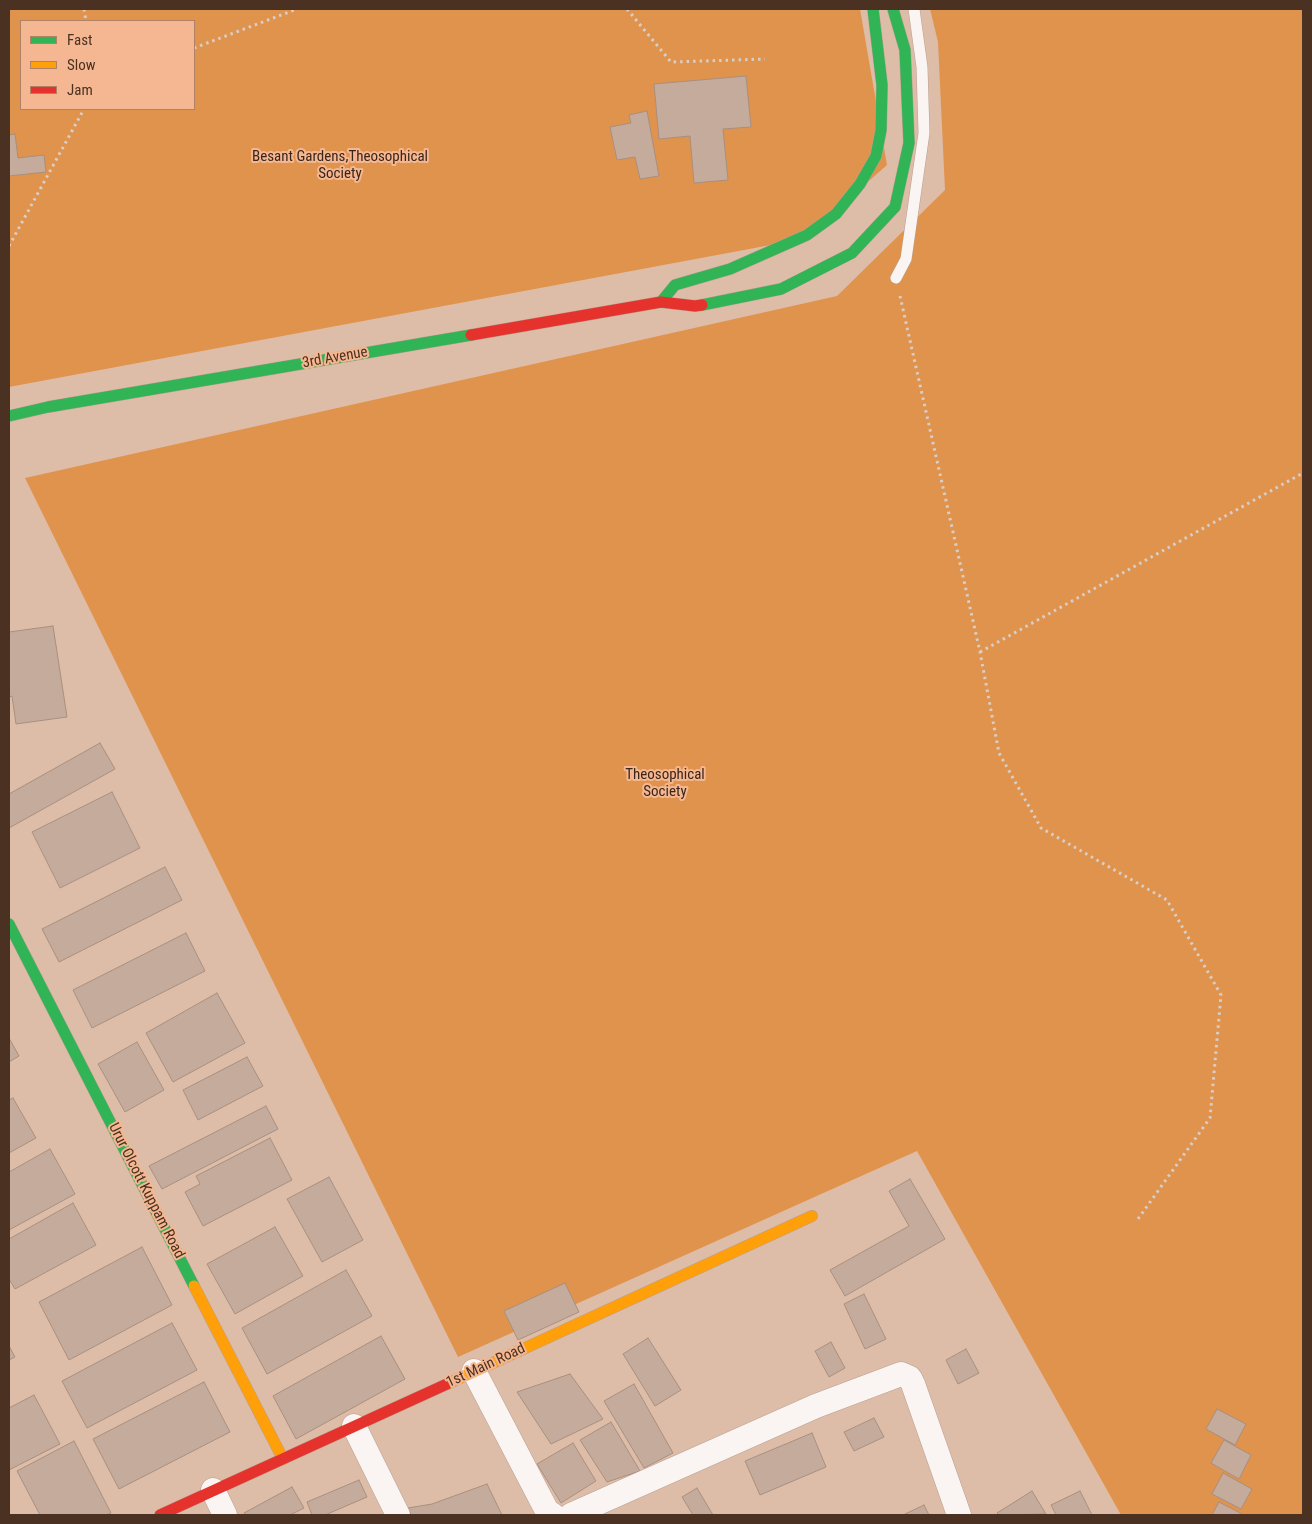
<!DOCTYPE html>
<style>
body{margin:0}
#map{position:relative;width:1312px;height:1524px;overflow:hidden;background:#debda8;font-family:"Roboto Condensed",sans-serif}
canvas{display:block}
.frame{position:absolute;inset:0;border:10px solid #4a3122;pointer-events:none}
.legend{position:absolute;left:20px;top:20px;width:175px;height:90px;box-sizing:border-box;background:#f5b791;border:1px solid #b18165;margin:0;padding:6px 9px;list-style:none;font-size:15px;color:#4a3122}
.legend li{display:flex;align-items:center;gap:10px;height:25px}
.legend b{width:25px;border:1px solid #b18165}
</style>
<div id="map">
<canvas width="1312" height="1524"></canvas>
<div class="frame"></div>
<ul class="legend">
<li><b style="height:6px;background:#30b455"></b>Fast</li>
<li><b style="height:6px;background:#ff9f0a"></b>Slow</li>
<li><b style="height:6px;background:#e5322d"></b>Jam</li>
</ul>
</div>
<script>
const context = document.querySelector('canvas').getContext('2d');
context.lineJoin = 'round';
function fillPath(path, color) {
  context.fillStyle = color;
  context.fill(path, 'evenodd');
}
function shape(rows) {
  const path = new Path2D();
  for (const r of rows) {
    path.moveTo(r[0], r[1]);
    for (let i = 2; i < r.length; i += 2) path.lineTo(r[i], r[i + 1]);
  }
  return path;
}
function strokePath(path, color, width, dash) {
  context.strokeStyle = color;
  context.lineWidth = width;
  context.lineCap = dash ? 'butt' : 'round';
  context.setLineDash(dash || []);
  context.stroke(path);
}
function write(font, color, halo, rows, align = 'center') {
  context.font = font + ' "Roboto Condensed",sans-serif';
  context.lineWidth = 4;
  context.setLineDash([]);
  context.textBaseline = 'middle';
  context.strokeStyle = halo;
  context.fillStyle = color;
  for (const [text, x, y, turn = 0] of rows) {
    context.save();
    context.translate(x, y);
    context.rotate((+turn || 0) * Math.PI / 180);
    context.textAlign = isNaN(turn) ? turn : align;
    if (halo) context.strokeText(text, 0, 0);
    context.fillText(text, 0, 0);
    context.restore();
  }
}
fillPath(shape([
 [9,9,860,9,887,165,803,239,9,387],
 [21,21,194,21,194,109,21,109],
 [930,9,1303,9,1303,1515,1121,1515,917,1151,458,1357,25,478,837,296,945,190,938,42]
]), '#e0934d');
const building = shape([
 [746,76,751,127,723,129,728,180,694,183,690,136,659,139,654,84,746,76],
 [647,111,659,176,640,179,635,157,617,160,610,127,631,123,629,115,647,111],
 [15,134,18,158,44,155,46,172,9,176,9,135,15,134],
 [53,626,67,717,16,724,12,696,9,697,9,632,53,626],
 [100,743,115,769,9,828,9,794,100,743],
 [112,792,140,848,60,888,32,832,112,792],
 [165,867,182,900,59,962,42,929,165,867],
 [186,933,205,971,92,1028,73,990,186,933],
 [217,993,245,1043,173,1082,146,1033,217,993],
 [9,1038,19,1056,9,1062,9,1038],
 [137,1042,164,1090,125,1112,98,1064,137,1042],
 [247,1057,263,1086,198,1120,183,1090,247,1057],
 [13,1098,36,1138,9,1153,9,1100,13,1098],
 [266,1106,278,1129,162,1189,149,1166,266,1106],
 [270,1138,292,1180,203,1226,185,1192,200,1184,196,1176,270,1138],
 [50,1149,75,1194,9,1230,9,1172,50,1149],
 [329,1177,363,1240,322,1262,287,1199,329,1177],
 [910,1179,945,1239,845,1296,830,1270,909,1226,889,1191,910,1179],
 [73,1203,96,1245,15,1289,9,1279,9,1239,73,1203],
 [275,1227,303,1276,235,1314,207,1264,275,1227],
 [142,1247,172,1305,69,1360,39,1302,142,1247],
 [346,1270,372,1316,267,1374,242,1328,346,1270],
 [565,1283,579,1312,518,1340,504,1311,565,1283],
 [864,1294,886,1339,865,1349,844,1304,864,1294],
 [172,1323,197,1370,87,1428,62,1381,172,1323],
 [381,1336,405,1379,296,1439,273,1396,381,1336],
 [648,1338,681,1390,655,1406,623,1354,648,1338],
 [831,1342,845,1368,829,1377,815,1351,831,1342],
 [9,1346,15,1357,9,1360,9,1346],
 [966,1349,979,1373,958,1384,946,1360,966,1349],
 [570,1374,603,1419,551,1444,517,1392,570,1374],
 [204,1382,230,1432,119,1489,93,1439,204,1382],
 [634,1384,673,1453,644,1468,604,1401,634,1384],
 [34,1395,60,1444,9,1470,9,1408,34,1395],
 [1217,1409,1246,1424,1235,1445,1206,1429,1217,1409],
 [874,1418,884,1437,854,1451,844,1432,874,1418],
 [611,1422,640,1471,607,1482,580,1440,611,1422],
 [812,1433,826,1467,760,1495,745,1461,812,1433],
 [1224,1440,1251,1455,1239,1479,1211,1463,1224,1440],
 [74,1441,111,1513,106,1515,40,1515,17,1471,74,1441],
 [573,1443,596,1481,561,1503,537,1464,573,1443],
 [1223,1473,1252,1489,1241,1509,1212,1494,1223,1473],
 [359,1480,367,1497,325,1515,312,1515,307,1502,359,1480],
 [487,1484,502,1515,411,1515,408,1508,432,1504,487,1484],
 [292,1487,304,1508,290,1515,245,1515,244,1513,292,1487],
 [697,1488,713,1515,693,1515,682,1497,697,1488],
 [1032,1491,1046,1514,999,1515,997,1513,1032,1491],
 [1080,1491,1092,1515,1056,1515,1051,1505,1080,1491],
 [1219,1502,1244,1515,1212,1515,1219,1502],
 [924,1505,929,1515,903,1515,924,1505]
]);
fillPath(building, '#c4ab9b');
strokePath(building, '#a98f7f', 1);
const lane = shape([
 [896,278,906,259,924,133,922,67,914,9]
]);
const street = shape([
 [474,1371,547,1511,553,1515],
 [354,1426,398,1515],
 [213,1490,225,1515],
 [571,1515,816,1406,901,1374,910,1378,913,1384,959,1515]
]);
const fast = shape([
 [661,302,675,285,730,269,807,235,836,214,860,184,876,156,881,130,882,85,873,9],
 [702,305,781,289,852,253,895,207,909,143,905,50,893,9],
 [9,416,48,407,471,335],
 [9,924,194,1286]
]);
const slow = shape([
 [194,1286,283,1459],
 [447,1384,812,1216]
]);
const jam = shape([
 [471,335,661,302,695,306,702,305],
 [160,1515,447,1384]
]);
strokePath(lane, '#b99f8f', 12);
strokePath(street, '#b99f8f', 25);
strokePath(fast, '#b99f8f', 12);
strokePath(slow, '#b99f8f', 12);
strokePath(jam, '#b99f8f', 12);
strokePath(shape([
 [84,9,86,21],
 [627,9,671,62,765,59],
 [194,48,297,9],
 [9,246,84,109],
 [900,296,980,652,999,753,1041,828,1167,900,1221,995,1210,1118,1138,1219],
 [980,652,1303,473]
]), '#d9cec7', 3, [2.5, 4]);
strokePath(lane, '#faf5f2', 11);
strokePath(street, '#faf5f2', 24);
strokePath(fast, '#30b455', 11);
strokePath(slow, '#ff9f0a', 11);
strokePath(jam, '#e5322d', 11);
write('15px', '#3a2517', '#f5b791', [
 ["Besant Gardens,Theosophical",340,157],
 ["Society",340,174],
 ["Theosophical",665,775],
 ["Society",665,792]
]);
write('15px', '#4a3122', '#f5b791', [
 ["3rd Avenue",335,358,-10],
 ["Urur Olcott Kuppam Road",146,1191,63],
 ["1st Main Road",486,1366,-25]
]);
</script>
